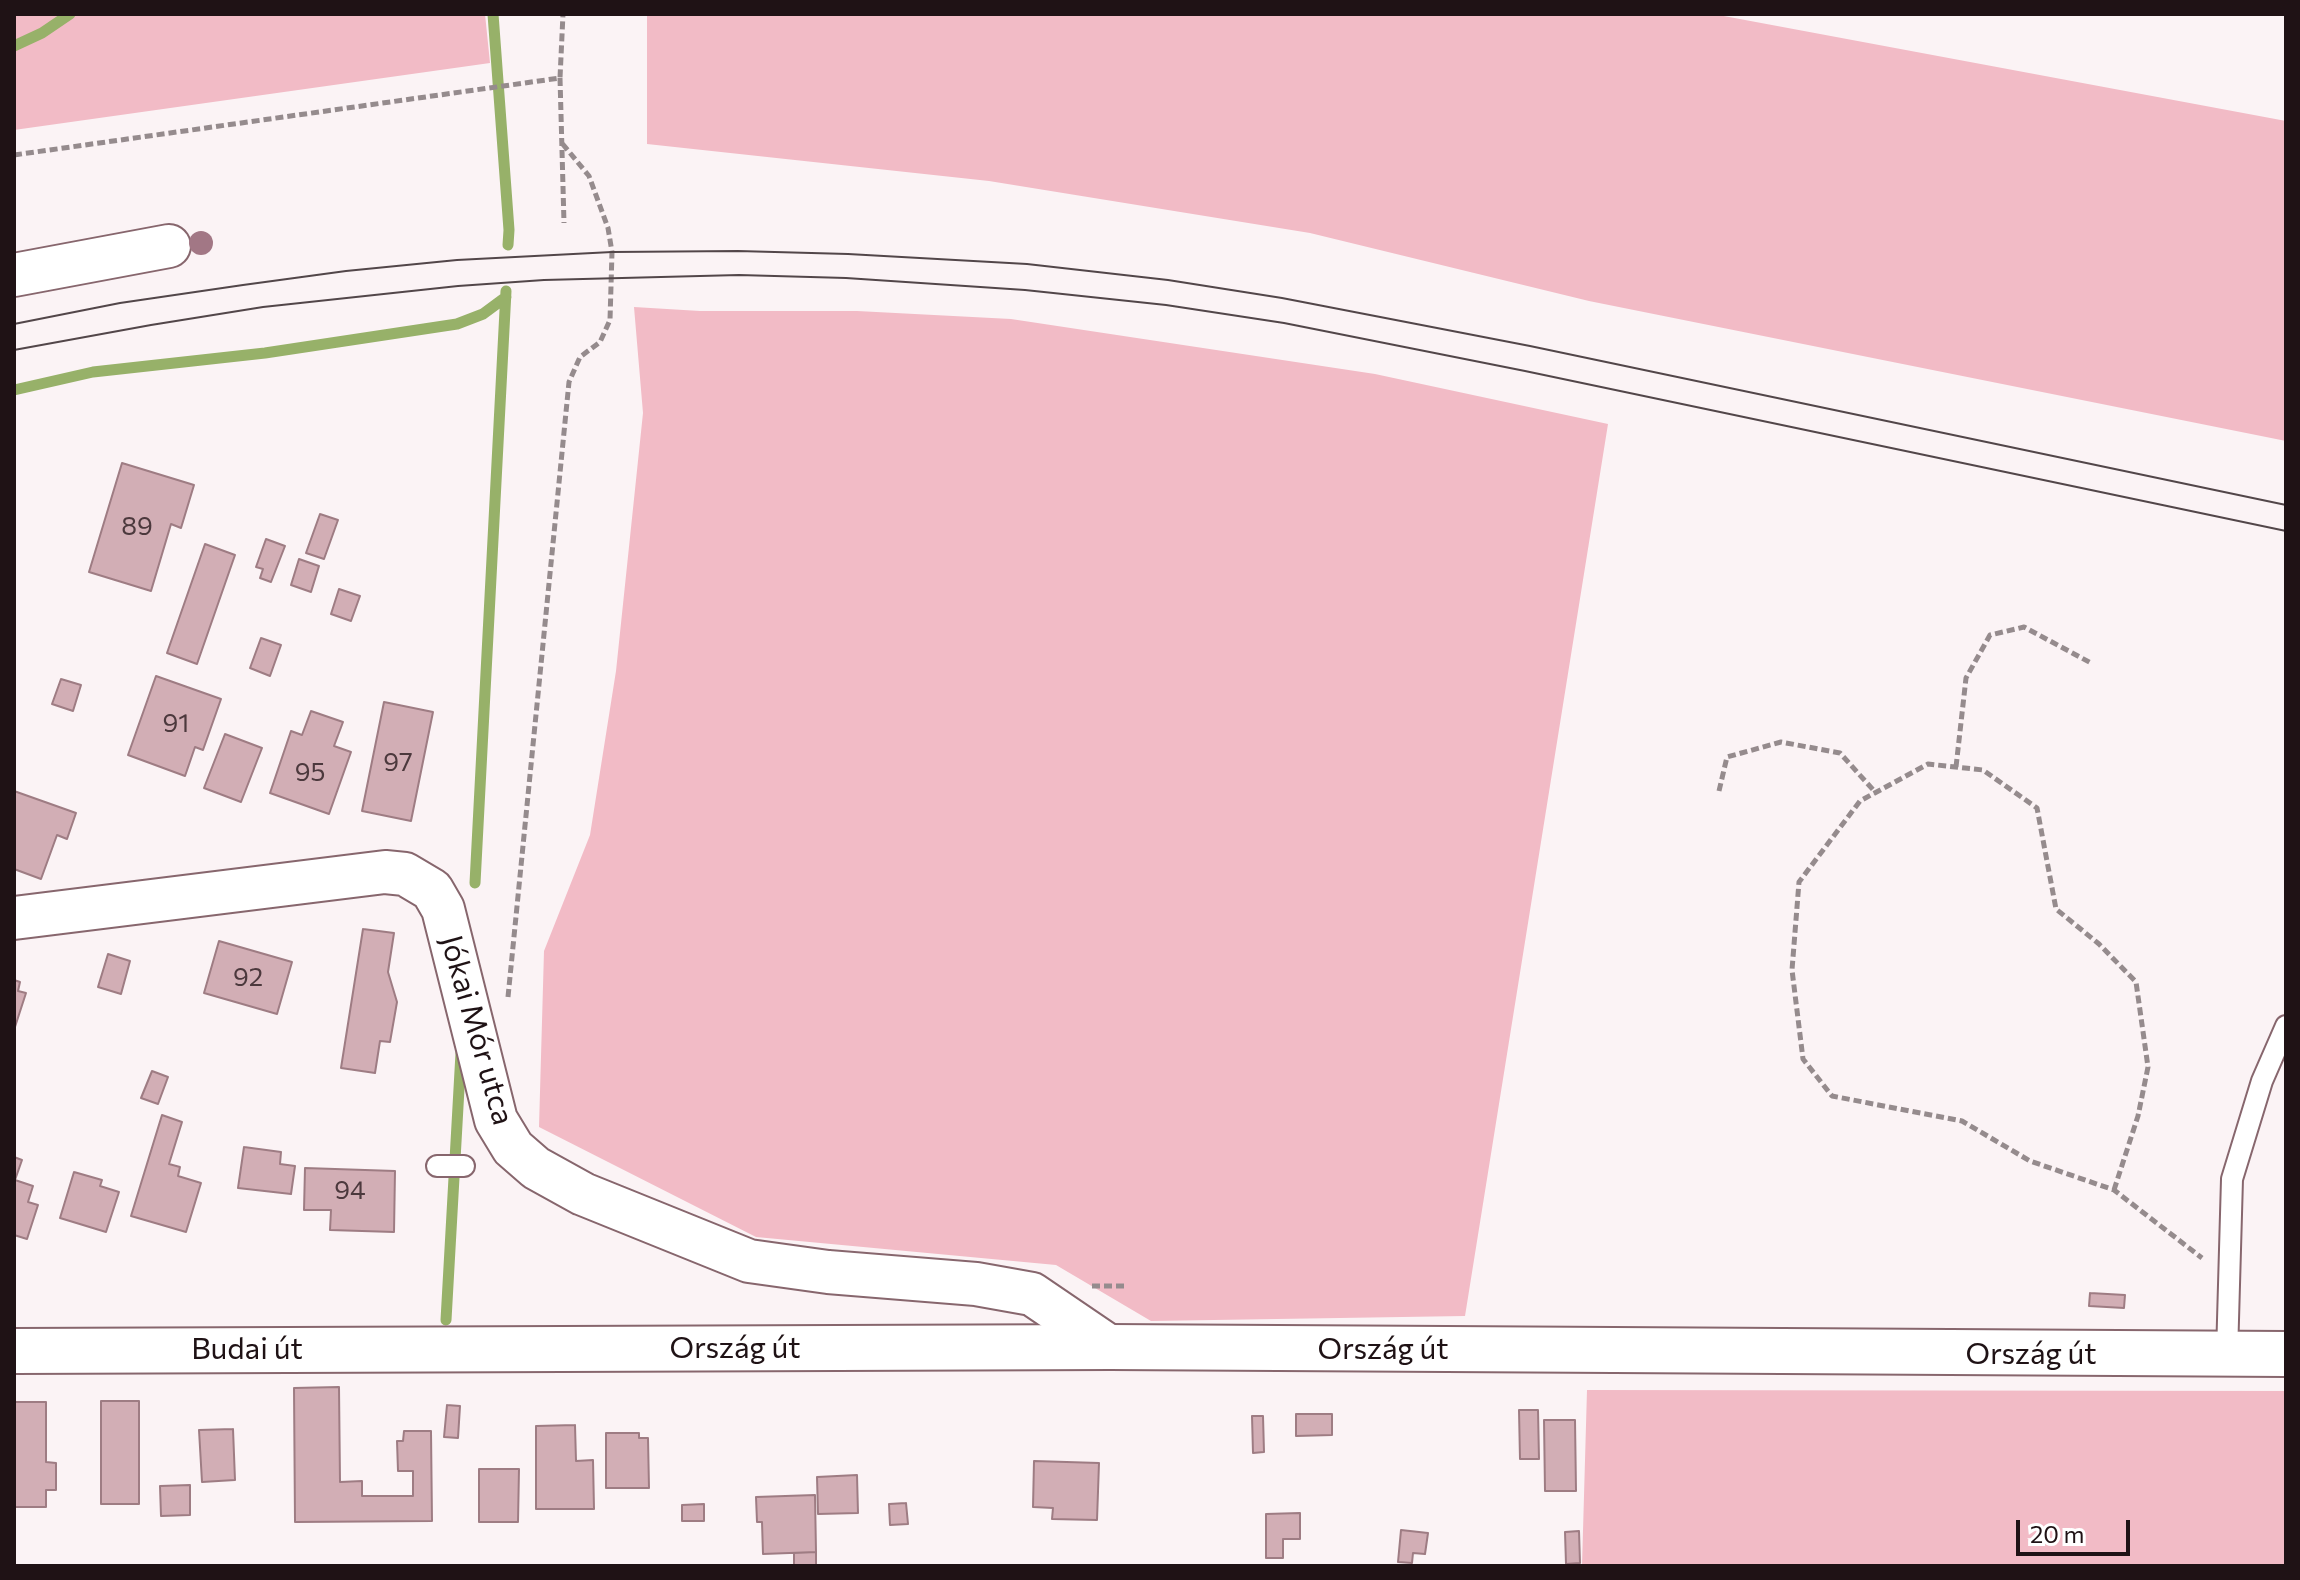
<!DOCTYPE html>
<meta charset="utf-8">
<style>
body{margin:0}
#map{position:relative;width:2300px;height:1580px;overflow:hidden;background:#fbf3f5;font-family:Commissioner,sans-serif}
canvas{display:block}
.frame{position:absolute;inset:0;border:16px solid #1f1215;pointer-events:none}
.scale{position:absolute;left:2016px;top:1520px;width:114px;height:36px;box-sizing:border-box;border:4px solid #1f1215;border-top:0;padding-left:10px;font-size:24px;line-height:28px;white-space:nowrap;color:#1f1215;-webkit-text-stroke:6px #fff;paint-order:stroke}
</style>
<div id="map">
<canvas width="2300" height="1580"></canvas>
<div class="frame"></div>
<div class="scale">20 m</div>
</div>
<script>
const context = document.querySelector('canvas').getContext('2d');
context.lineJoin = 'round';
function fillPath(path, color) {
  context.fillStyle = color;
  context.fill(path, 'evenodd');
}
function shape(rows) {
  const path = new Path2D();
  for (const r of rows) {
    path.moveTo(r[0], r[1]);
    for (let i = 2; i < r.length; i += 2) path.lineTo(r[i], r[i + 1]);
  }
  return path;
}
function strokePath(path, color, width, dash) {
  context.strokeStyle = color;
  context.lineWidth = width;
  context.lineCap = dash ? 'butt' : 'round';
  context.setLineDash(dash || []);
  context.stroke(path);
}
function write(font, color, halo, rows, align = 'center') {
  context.font = font + ' Commissioner,sans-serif';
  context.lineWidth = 6;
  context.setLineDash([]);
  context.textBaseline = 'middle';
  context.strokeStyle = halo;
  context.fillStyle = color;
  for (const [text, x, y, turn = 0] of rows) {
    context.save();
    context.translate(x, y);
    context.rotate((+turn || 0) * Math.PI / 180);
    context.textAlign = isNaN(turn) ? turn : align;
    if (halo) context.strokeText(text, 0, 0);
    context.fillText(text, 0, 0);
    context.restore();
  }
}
fillPath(shape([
 [14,14,485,14,490,63,14,130],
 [647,14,1713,14,2286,121,2286,441,1589,301,1310,233,989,181,647,144],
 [634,307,700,311,857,311,1011,319,1375,374,1608,424,1465,1316,1151,1321,1056,1265,756,1237,539,1127,544,951,590,835,616,671,643,413],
 [1587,1390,2286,1391,2286,1566,1582,1566]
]), '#f2bbc6');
strokePath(shape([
 [493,14,509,230,508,245],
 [14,46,42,33,70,14],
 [14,390,93,372,265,353,457,324,483,314,506,297],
 [475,883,506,291],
 [446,1320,461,1053]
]), '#97b169', 11);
const building = shape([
 [122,463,194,485,181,528,171,524,151,591,89,572,122,463],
 [320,514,338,520,324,559,306,553,320,514],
 [266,539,285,546,271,582,260,578,263,569,256,567,266,539],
 [205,544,235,555,197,664,167,653,205,544],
 [299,559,319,566,311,592,291,585,299,559],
 [339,589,360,596,351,621,331,614,339,589],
 [261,638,281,645,270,676,250,668,261,638],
 [156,676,221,699,203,750,195,747,185,776,128,755,156,676],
 [61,679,81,685,73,711,52,704,61,679],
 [384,702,433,712,411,821,362,811,384,702],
 [311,711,343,722,334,746,351,752,329,814,270,793,291,731,302,735,311,711],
 [225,734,262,748,241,802,204,788,225,734],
 [14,791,76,813,67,839,57,835,41,879,14,869,14,791],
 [363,929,394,933,388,972,397,1002,390,1042,380,1041,375,1073,341,1068,363,929],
 [219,941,292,962,277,1014,204,993,219,941],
 [108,954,130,961,121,994,98,987,108,954],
 [14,980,20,982,18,991,26,993,14,1030,14,980],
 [152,1071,168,1077,158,1104,141,1098,152,1071],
 [162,1115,182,1122,169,1164,180,1167,178,1176,201,1183,186,1232,131,1216,162,1115],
 [244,1147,281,1152,280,1164,295,1166,291,1194,238,1188,244,1147],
 [14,1157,22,1160,15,1180,33,1186,28,1202,38,1205,27,1239,14,1235,14,1157],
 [305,1168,395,1171,394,1232,330,1230,331,1210,304,1210,305,1168],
 [74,1172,102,1180,100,1186,119,1192,106,1232,60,1218,74,1172],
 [2090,1293,2125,1295,2124,1308,2089,1306,2090,1293],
 [339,1387,340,1482,362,1481,362,1496,413,1496,413,1471,398,1471,397,1441,403,1441,404,1431,431,1431,432,1521,295,1522,294,1388,339,1387],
 [101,1401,139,1401,139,1504,101,1504,101,1401],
 [14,1402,46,1402,46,1462,56,1463,56,1490,46,1490,46,1507,14,1507,14,1402],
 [447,1405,460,1406,458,1438,444,1437,447,1405],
 [1519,1410,1538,1410,1539,1459,1520,1459,1519,1410],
 [1296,1414,1332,1414,1332,1435,1296,1436,1296,1414],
 [1252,1416,1263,1416,1264,1452,1253,1453,1252,1416],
 [1544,1420,1575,1420,1576,1491,1545,1491,1544,1420],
 [575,1425,576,1461,593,1460,594,1509,536,1509,536,1426,575,1425],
 [233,1429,235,1480,202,1482,199,1430,233,1429],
 [606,1433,639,1433,639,1438,648,1438,649,1488,606,1488,606,1433],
 [1034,1461,1099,1463,1097,1520,1052,1519,1053,1508,1033,1507,1034,1461],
 [479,1469,519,1469,518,1522,479,1522,479,1469],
 [857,1475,858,1513,818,1514,817,1477,857,1475],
 [190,1485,190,1515,161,1516,160,1486,190,1485],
 [815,1495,816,1552,763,1554,762,1522,757,1522,756,1497,815,1495],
 [906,1503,908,1524,890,1525,889,1504,906,1503],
 [704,1504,704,1521,682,1521,682,1505,704,1504],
 [1300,1513,1300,1539,1283,1539,1283,1558,1266,1558,1266,1514,1300,1513],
 [1401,1530,1428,1533,1425,1554,1413,1553,1412,1563,1398,1562,1401,1530],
 [1579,1531,1580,1563,1566,1564,1565,1532,1579,1531],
 [816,1552,816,1566,794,1566,794,1553,816,1552]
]);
fillPath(building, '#d2aeb5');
strokePath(building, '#9e7c83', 2);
const lane = shape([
 [437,1166,464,1166],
 [2227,1355,2232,1179,2262,1081,2286,1026]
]);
const street = shape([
 [14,275,169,246],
 [14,918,385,872,405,874,432,890,443,909,496,1120,513,1148,536,1168,583,1194,749,1261,828,1272,976,1284,1032,1294,1110,1347]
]);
const secondary = shape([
 [14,1351,1110,1347,2286,1354]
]);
strokePath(lane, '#87666d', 24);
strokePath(street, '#87666d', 46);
strokePath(secondary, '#87666d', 48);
strokePath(shape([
 [560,78,564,223],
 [14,155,560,78,563,14],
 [1956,767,1966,678,1990,635,2024,627,2091,663],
 [1719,791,1727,757,1781,742,1840,753,1876,793],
 [508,997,569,382,580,357,600,342,610,320,612,252,608,228,589,176,561,142],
 [2114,1190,2138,1116,2148,1067,2136,982,2099,944,2056,909,2037,808,1983,770,1928,764,1860,801,1799,882,1792,970,1803,1059,1832,1096,1962,1121,2030,1161,2114,1190,2202,1258],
 [1092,1286,1124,1286]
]), '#958b8d', 5, [8, 4]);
strokePath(lane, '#fff', 20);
strokePath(street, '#fff', 42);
strokePath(secondary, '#fff', 44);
strokePath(shape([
 [14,324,120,303,243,285,346,271,457,260,612,252,738,251,848,254,1027,264,1168,280,1282,298,1530,346,2286,505],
 [14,350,151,325,263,307,458,286,544,280,739,275,846,278,1025,290,1166,305,1284,323,1525,371,2286,531]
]), '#524649', 2);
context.fillStyle = '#a27785';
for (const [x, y] of [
 [201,243]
]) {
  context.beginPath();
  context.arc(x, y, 12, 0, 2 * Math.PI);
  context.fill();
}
write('26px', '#4c393d', null, [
 ["89",137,526],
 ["91",176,723],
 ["97",398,762],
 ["95",310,772],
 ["92",248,977],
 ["94",350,1190]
]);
write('30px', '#1f1215', '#fff', [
 ["Jókai Mór utca",477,1030,74],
 ["Ország út",735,1348],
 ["Budai út",247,1349],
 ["Ország út",1383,1349],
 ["Ország út",2031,1354]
]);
</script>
